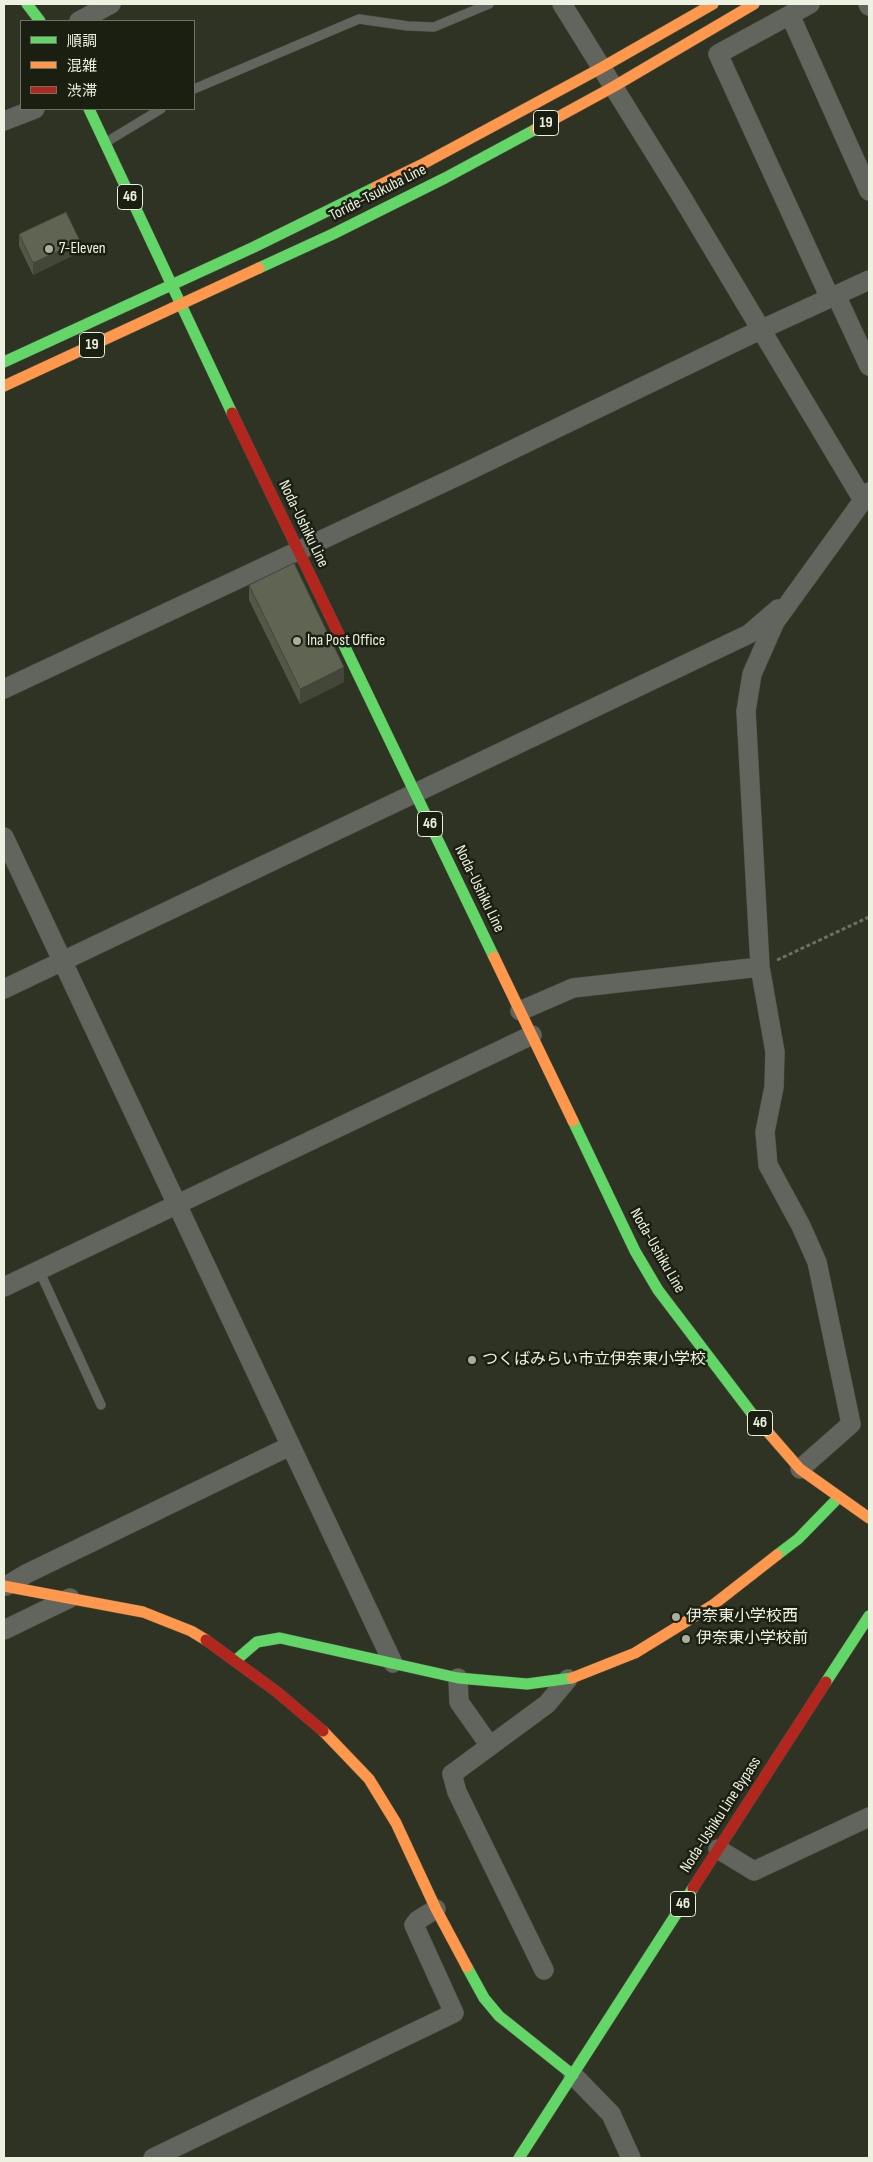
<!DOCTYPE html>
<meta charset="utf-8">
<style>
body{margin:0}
#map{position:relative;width:873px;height:2162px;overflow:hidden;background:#2e3323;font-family:"Sofia Sans Condensed","Noto Sans JP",sans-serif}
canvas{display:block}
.frame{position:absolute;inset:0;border:5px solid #ecf1e0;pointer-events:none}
.legend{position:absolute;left:20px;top:20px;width:175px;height:90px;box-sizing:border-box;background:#1b1f12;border:1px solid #6f7364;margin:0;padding:6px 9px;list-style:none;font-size:15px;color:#ecf1e0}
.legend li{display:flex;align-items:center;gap:10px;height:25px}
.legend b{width:25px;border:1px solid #6f7364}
</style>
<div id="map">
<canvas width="873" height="2162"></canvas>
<div class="frame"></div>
<ul class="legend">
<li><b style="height:6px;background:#63d668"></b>順調</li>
<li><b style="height:6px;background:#ff974d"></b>混雑</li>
<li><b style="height:6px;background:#b3261e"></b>渋滞</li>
</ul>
</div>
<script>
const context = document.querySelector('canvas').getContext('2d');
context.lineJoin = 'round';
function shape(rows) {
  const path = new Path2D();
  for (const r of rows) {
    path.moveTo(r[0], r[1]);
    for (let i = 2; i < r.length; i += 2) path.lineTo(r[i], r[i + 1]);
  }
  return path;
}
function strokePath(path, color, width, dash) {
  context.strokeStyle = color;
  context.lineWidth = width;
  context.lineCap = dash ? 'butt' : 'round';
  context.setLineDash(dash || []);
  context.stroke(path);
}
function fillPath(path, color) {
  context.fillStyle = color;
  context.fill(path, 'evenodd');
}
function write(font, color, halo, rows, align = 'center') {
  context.font = font + ' "Sofia Sans Condensed","Noto Sans JP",sans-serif';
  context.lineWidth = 5;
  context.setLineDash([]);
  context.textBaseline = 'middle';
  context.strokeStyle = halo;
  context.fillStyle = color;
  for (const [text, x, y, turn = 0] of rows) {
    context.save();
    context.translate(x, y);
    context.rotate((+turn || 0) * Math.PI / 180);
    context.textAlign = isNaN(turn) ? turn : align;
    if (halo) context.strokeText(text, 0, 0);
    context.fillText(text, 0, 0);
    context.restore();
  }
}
const lane = shape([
 [194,89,359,19,408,26,434,27,489,4],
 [108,141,161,109],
 [39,1270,101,1405]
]);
const street = shape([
 [562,4,680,194,863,500],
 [810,4,718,54,830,298],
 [868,4,869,6],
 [790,15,869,191],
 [79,21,111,4],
 [4,121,35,109],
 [836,295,869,366],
 [4,689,462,474,760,330,869,280],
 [4,837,393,1663],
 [4,989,749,634,778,609],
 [520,1011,573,988,760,967],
 [4,1287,532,1035],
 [800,1469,851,1424,817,1262,801,1226,768,1165,765,1132,774,1087,775,1052,760,967,746,711,752,674,775,622,869,492],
 [6,1586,26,1574,290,1446],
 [4,1630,70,1598],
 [458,1678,459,1702,490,1746],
 [718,1849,754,1871,869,1817],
 [544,1970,457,1792,452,1774,547,1704,568,1679],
 [573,2075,611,2114,631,2158],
 [153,2158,454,2013,414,1925,418,1920,436,1909]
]);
const fast = shape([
 [27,4,40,21],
 [89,109,232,413],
 [259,268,333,234,445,178,536,129],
 [4,362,254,247,376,187],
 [342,641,494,957],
 [573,1121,635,1251,658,1290,753,1415],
 [777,1555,798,1539,838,1498],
 [236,1660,257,1642,280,1638,458,1678,527,1684,572,1678],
 [826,1682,869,1616],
 [467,1967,484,1998,499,2016,573,2075],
 [519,2158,693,1888]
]);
const slow = shape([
 [536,129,613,87,754,4],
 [376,187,421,165,601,68,713,4],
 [4,386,259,268],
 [494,957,573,1121],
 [753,1415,800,1469,869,1518],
 [4,1586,143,1612,191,1631,206,1640],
 [572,1678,635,1653,713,1605,777,1555],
 [323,1731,369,1779,396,1823,436,1909,467,1967]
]);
const jam = shape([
 [232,413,342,641],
 [206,1640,277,1692,323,1731],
 [693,1888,826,1682]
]);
strokePath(lane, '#4c5043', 10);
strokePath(street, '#4c5043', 20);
strokePath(fast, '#4c5043', 12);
strokePath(slow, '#4c5043', 12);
strokePath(jam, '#4c5043', 12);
strokePath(shape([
 [777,960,869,917]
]), '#6d6e68', 3, [4, 2.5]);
strokePath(lane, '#62645e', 9);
strokePath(street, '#62645e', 19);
strokePath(fast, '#63d668', 11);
strokePath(slow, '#ff974d', 11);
strokePath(jam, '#b3261e', 11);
fillPath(shape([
 [19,234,80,252,33,275,19,246],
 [249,585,344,682,300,704,249,600]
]), '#535747');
fillPath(shape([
 [80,241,80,252,33,275,33,263],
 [344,667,344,682,300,704,300,689]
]), '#43473a');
const building = shape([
 [66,212,80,241,33,263,19,234,66,212],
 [294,563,344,667,300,689,249,585,294,563]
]);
fillPath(building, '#606553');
strokePath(building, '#43473a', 1);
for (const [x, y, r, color] of [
 [49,249,5,"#aaae9e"],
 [297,641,5,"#aaae9e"],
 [472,1360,5,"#aaae9e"],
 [676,1617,5,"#aaae9e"],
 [686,1639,5,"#aaae9e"]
]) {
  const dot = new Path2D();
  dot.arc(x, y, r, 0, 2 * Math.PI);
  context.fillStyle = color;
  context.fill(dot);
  strokePath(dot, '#1b1f12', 2);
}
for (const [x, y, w] of [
 [546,123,25],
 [130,197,25],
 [92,345,25],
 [430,824,25],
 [760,1423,25],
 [683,1904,25]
]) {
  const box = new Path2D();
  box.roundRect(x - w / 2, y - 12.5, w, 25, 4);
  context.fillStyle = '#1b1f12';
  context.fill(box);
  strokePath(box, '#ecf1e0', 1);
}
write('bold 15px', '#ecf1e0', null, [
 ["19",546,123],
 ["46",130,197],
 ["19",92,345],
 ["46",430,824],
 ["46",760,1423],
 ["46",683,1904]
]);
write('16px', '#ecf1e0', '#1b1f12', [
 ["Toride-Tsukuba Line",378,193,-27],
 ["Noda-Ushiku Line",303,524,64],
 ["Noda-Ushiku Line",479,889,64],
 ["Noda-Ushiku Line",657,1251,60],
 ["Noda-Ushiku Line Bypass",721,1815,-57]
]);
write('16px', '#ecf1e0', '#1b1f12', [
 ["7-Eleven",59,249],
 ["Ina Post Office",307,641],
 ["つくばみらい市立伊奈東小学校",482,1360],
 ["伊奈東小学校西",686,1617],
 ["伊奈東小学校前",696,1639]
], 'left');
</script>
